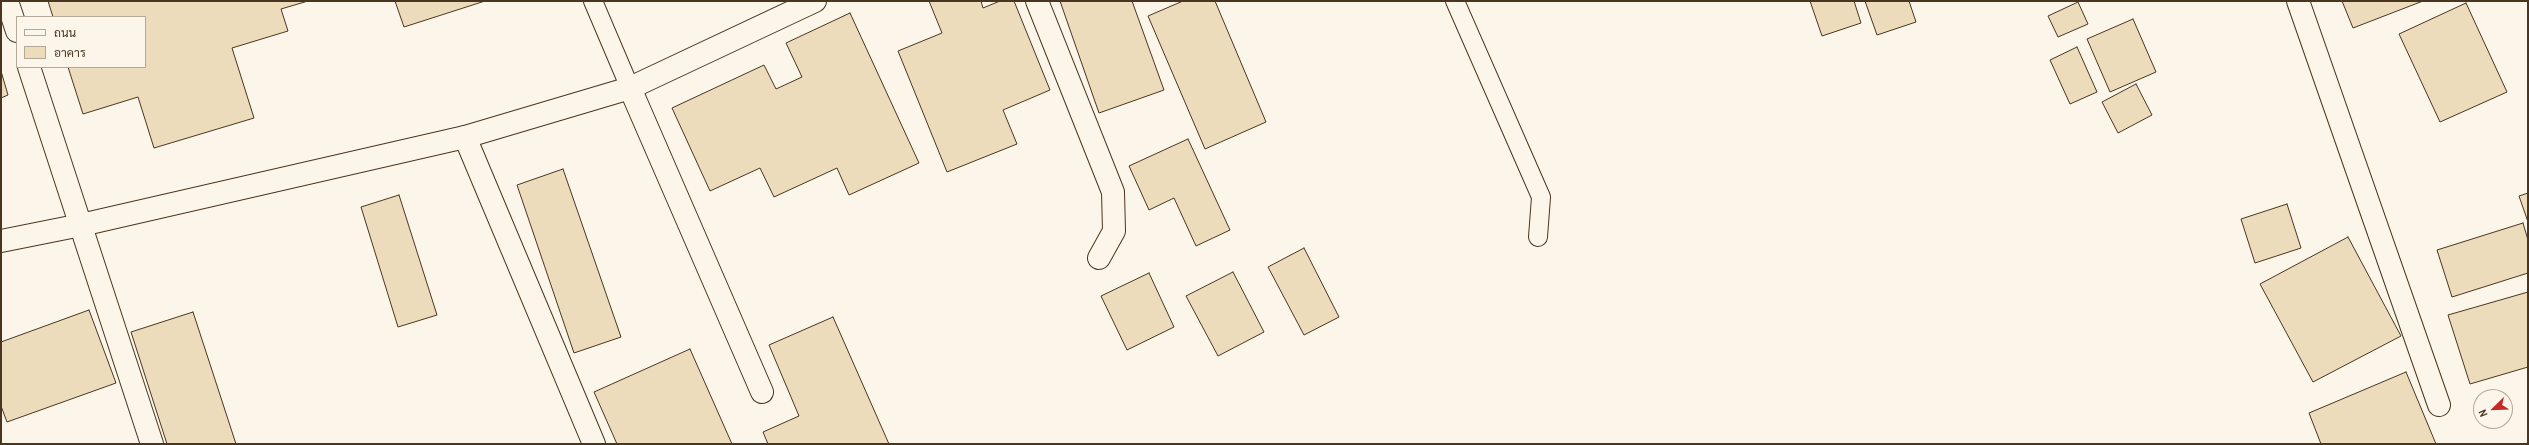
<!DOCTYPE html>
<meta charset="utf-8">
<style>
body{margin:0}
#map{position:relative;width:2529px;height:445px;overflow:hidden;background:#fbf6e9;font-family:"Archivo Narrow",Sarabun,sans-serif}
canvas{display:block}
.frame{position:absolute;inset:0;border:2px solid #4a3520;pointer-events:none}
.legend{position:absolute;left:16px;top:16px;width:130px;height:52px;box-sizing:border-box;background:#fbf6e9;border:1px solid #b4a999;margin:0;padding:5px 7px;list-style:none;font-size:12px;color:#4a3520}
.legend li{display:flex;align-items:center;gap:8px;height:20px}
.legend b{width:20px;border:1px solid #b4a999}
.north{position:absolute;left:2473px;top:389px;width:40px;height:40px;box-sizing:border-box;background:#fbf6e9;border:1px solid #b4a999;border-radius:50%;rotate:247deg;font-size:11px;font-weight:700;line-height:16px;text-align:center;color:#4a3520}
.north::after{content:'';display:block;margin:auto;width:14px;height:18px;background:#c62828;clip-path:polygon(50% 0,100% 100%,50% 72%,0 100%)}
</style>
<div id="map">
<canvas width="2529" height="445"></canvas>
<div class="frame"></div>
<ul class="legend">
<li><b style="height:5px;background:#fbf6e9"></b>ถนน</li>
<li><b style="height:11px;background:#ecdcbc"></b>อาคาร</li>
</ul>
<div class="north">N</div>
</div>
<script>
const context = document.querySelector('canvas').getContext('2d');
context.lineJoin = 'round';
function fillPath(path, color) {
  context.fillStyle = color;
  context.fill(path, 'evenodd');
}
function shape(rows) {
  const path = new Path2D();
  for (const r of rows) {
    path.moveTo(r[0], r[1]);
    for (let i = 2; i < r.length; i += 2) path.lineTo(r[i], r[i + 1]);
  }
  return path;
}
function strokePath(path, color, width, dash) {
  context.strokeStyle = color;
  context.lineWidth = width;
  context.lineCap = dash ? 'butt' : 'round';
  context.setLineDash(dash || []);
  context.stroke(path);
}
const building = shape([
 [48,1,308,1,281,9,288,31,232,48,254,118,154,148,138,97,83,114,68,67,145,67,145,17,53,17,48,1],
 [395,1,485,1,404,27,395,1],
 [929,1,981,1,983,8,1000,1,1014,1,1050,90,1003,110,1017,144,947,172,898,51,942,33,929,1],
 [1060,1,1132,1,1164,90,1099,113,1060,1],
 [1183,1,1215,1,1266,122,1205,149,1148,16,1183,1],
 [1810,1,1854,1,1861,23,1822,36,1810,1],
 [1865,1,1909,1,1916,22,1877,35,1865,1],
 [2342,1,2423,1,2353,28,2342,1],
 [2078,2,2088,24,2058,37,2048,16,2078,2],
 [2466,3,2507,92,2440,122,2399,34,2466,3],
 [850,13,919,163,849,195,837,168,774,197,760,168,710,191,672,108,764,65,776,89,802,77,786,43,850,13],
 [2133,19,2156,72,2110,92,2087,39,2133,19],
 [2077,47,2097,92,2070,104,2050,60,2077,47],
 [1,71,8,95,1,98,1,71],
 [2136,84,2152,115,2118,133,2102,102,2136,84],
 [1188,139,1230,230,1196,246,1174,198,1149,210,1129,166,1188,139],
 [563,169,621,337,574,353,517,185,563,169],
 [2528,193,2528,222,2519,196,2528,193],
 [399,195,437,315,398,327,361,207,399,195],
 [2287,204,2301,248,2255,263,2241,219,2287,204],
 [2523,223,2528,240,2528,273,2452,297,2437,250,2523,223],
 [2348,237,2401,336,2313,382,2260,284,2348,237],
 [1304,248,1339,317,1304,335,1268,267,1304,248],
 [1233,272,1264,332,1218,356,1186,296,1233,272],
 [1149,273,1174,327,1127,350,1101,296,1149,273],
 [2528,292,2528,367,2470,384,2448,315,2528,292],
 [89,310,116,383,7,422,1,406,1,342,89,310],
 [193,312,236,444,167,444,131,332,193,312],
 [833,317,889,444,768,444,763,432,799,416,769,345,833,317],
 [690,349,732,444,617,444,594,392,690,349],
 [2406,372,2436,444,2321,444,2309,413,2406,372]
]);
fillPath(building, '#ecdcbc');
strokePath(building, '#4a3520', 1);
const service = shape([
 [593,1,630,88],
 [1455,1,1541,197,1538,237]
]);
const minor = shape([
 [7,1,17,31],
 [1037,1,1113,192,1114,231,1099,258],
 [2298,1,2439,405],
 [29,67,152,444],
 [630,88,762,392],
 [465,137,594,444]
]);
const tertiary = shape([
 [1,241,81,225,465,137,630,88,815,1]
]);
strokePath(service, '#4a3520', 20);
strokePath(minor, '#4a3520', 24);
strokePath(tertiary, '#4a3520', 24);
strokePath(service, '#fbf6e9', 18);
strokePath(minor, '#fbf6e9', 22);
strokePath(tertiary, '#fbf6e9', 22);
</script>
